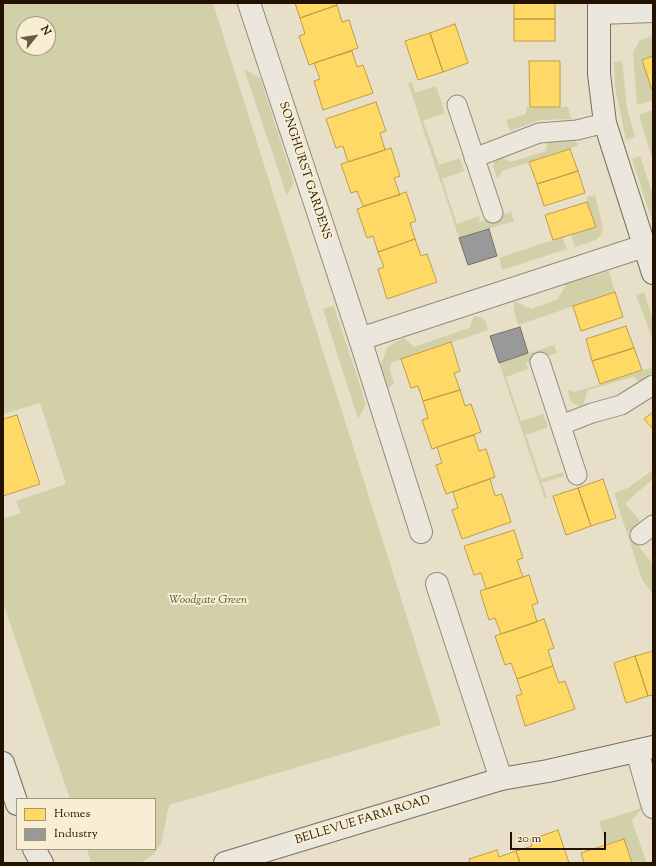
<!DOCTYPE html>
<style>
body{margin:0}
#map{position:relative;width:656px;height:866px;overflow:hidden;background:#e8dfc9;font-family:"Sorts Mill Goudy",serif}
canvas{display:block}
.frame{position:absolute;inset:0;border:4px solid #241200;pointer-events:none}
.legend{position:absolute;left:16px;top:798px;width:140px;height:52px;box-sizing:border-box;background:#f8eed3;border:1px solid #a3967f;margin:0;padding:5px 7px;list-style:none;font-size:12px;color:#241200}
.legend li{display:flex;align-items:center;gap:8px;height:20px}
.legend b{width:20px;border:1px solid #a3967f}
.north{position:absolute;left:16px;top:16px;width:40px;height:40px;box-sizing:border-box;background:#f8eed3;border:1px solid #a3967f;border-radius:50%;rotate:60deg;font-size:11px;font-weight:700;line-height:16px;text-align:center;color:#241200}
.north::after{content:'';display:block;margin:auto;width:14px;height:18px;background:#695a46;clip-path:polygon(50% 0,100% 100%,50% 72%,0 100%)}
.scale{position:absolute;left:510px;top:832px;width:96px;height:18px;box-sizing:border-box;border:2px solid #241200;border-top:0;padding-left:5px;font-size:12px;line-height:14px;white-space:nowrap;color:#241200;-webkit-text-stroke:3px #f8eed3;paint-order:stroke}
</style>
<div id="map">
<canvas width="656" height="866"></canvas>
<div class="frame"></div>
<ul class="legend">
<li><b style="height:11px;background:#ffd966"></b>Homes</li>
<li><b style="height:11px;background:#999"></b>Industry</li>
</ul>
<div class="north">N</div>
<div class="scale">20 m</div>
</div>
<script>
const context = document.querySelector('canvas').getContext('2d');
context.lineJoin = 'round';
function fillPath(path, color) {
  context.fillStyle = color;
  context.fill(path, 'evenodd');
}
function shape(rows) {
  const path = new Path2D();
  for (const r of rows) {
    path.moveTo(r[0], r[1]);
    for (let i = 2; i < r.length; i += 2) path.lineTo(r[i], r[i + 1]);
  }
  return path;
}
function strokePath(path, color, width, dash) {
  context.strokeStyle = color;
  context.lineWidth = width;
  context.lineCap = dash ? 'butt' : 'round';
  context.setLineDash(dash || []);
  context.stroke(path);
}
function write(font, color, halo, rows, align = 'center') {
  context.font = font + ' "Sorts Mill Goudy",serif';
  context.lineWidth = 4;
  context.setLineDash([]);
  context.textBaseline = 'middle';
  context.strokeStyle = halo;
  context.fillStyle = color;
  for (const [text, x, y, turn = 0] of rows) {
    context.save();
    context.translate(x, y);
    context.rotate((+turn || 0) * Math.PI / 180);
    context.textAlign = isNaN(turn) ? turn : align;
    if (halo) context.strokeText(text, 0, 0);
    context.fillText(text, 0, 0);
    context.restore();
  }
}
fillPath(shape([
 [3,3,213,3,441,725,169,805,161,844,153,855,140,863,91,863,87,849,155,849,155,799,70,799,3,603,3,519,21,513,16,501,66,484,40,403,3,414],
 [24,24,48,24,48,48,24,48],
 [653,35,653,56,642,60,653,93,653,100,637,105,633,53,639,41],
 [622,61,627,108,635,137,626,140,615,87,614,62],
 [244,69,260,78,294,183,287,196],
 [412,82,415,93,436,86,445,113,423,121,439,165,460,158,464,171,442,179,457,224,479,216,480,222,511,212,514,221,459,238,408,83],
 [526,107,568,107,571,119,540,120,510,131,506,120,526,114],
 [653,110,653,162,639,115],
 [575,138,578,146,502,171,499,177,497,178,493,166,494,162,500,157,511,162,546,151,547,142],
 [640,156,653,195,653,224,632,159],
 [595,195,603,227,601,235,596,240,575,247,571,234,595,227,586,197],
 [562,237,567,249,502,270,499,258],
 [609,271,615,292,518,325,514,311,514,301,531,309,558,299,566,284],
 [644,292,653,320,653,341,636,295],
 [334,306,366,404,358,419,323,309],
 [474,316,480,317,485,320,488,330,391,363,390,371,394,383,386,390,380,367,387,348,395,342,404,338,414,347,469,328],
 [554,345,557,353,526,363,528,369,506,377,521,421,543,414,548,427,526,435,541,479,563,472,564,476,542,483,547,498,545,499,499,363],
 [653,367,653,373,640,382,633,377,588,390,583,405,580,406,572,403,569,397,568,389,575,392],
 [653,470,653,479,625,503,640,521,628,533,653,564,653,594,642,580,614,493,628,488],
 [642,808,632,821,647,863,637,863,636,861,632,862,624,839,606,844,599,822]
]), '#d1d0a9');
const homes = shape([
 [295,3,336,3,337,5,300,18,295,3],
 [514,3,555,3,555,19,514,19,514,3],
 [337,5,342,22,349,20,358,48,309,65,299,36,305,34,300,18,337,5],
 [514,19,555,19,555,41,514,41,514,19],
 [455,24,468,63,443,72,430,33,455,24],
 [430,33,443,72,418,80,405,41,430,33],
 [352,51,357,67,363,65,373,93,323,110,314,81,320,79,314,63,352,51],
 [653,56,653,93,642,60,653,56],
 [529,61,560,61,560,107,530,107,529,61],
 [376,102,386,131,380,133,385,150,348,162,343,146,336,148,326,119,376,102],
 [391,148,400,176,394,178,400,195,363,206,357,191,351,193,341,164,391,148],
 [570,149,578,171,537,184,529,162,570,149],
 [578,171,585,193,544,206,537,184,578,171],
 [406,192,416,221,410,223,415,239,378,252,373,236,367,238,357,209,406,192],
 [587,202,596,227,553,240,545,215,587,202],
 [415,239,421,256,427,254,437,282,387,299,378,269,384,267,378,252,415,239],
 [615,292,623,317,581,331,573,306,615,292],
 [626,326,634,348,592,361,586,339,626,326],
 [451,342,460,371,454,373,460,390,423,401,418,386,411,388,401,359,451,342],
 [634,348,642,370,600,384,592,361,634,348],
 [460,390,465,406,471,404,481,432,432,449,422,420,428,418,423,401,460,390],
 [653,412,653,429,644,419,653,412],
 [17,415,40,484,3,496,3,419,17,415],
 [474,435,479,451,486,449,495,477,446,494,436,465,442,463,437,447,474,435],
 [490,479,495,496,502,494,511,522,462,539,452,510,458,508,453,492,490,479],
 [603,479,616,518,591,526,578,488,603,479],
 [578,488,591,526,566,535,553,496,578,488],
 [514,530,523,558,517,560,523,577,486,589,481,573,474,575,464,546,514,530],
 [529,575,538,603,532,605,537,622,501,634,495,618,489,620,480,591,529,575],
 [544,619,554,648,548,650,553,666,517,679,511,663,505,665,495,636,544,619],
 [653,651,653,695,648,696,635,656,653,651],
 [635,656,648,696,626,703,614,663,635,656],
 [553,666,559,683,565,681,575,709,525,726,516,696,522,694,517,679,553,666],
 [558,830,569,863,520,863,516,851,532,846,530,840,558,830],
 [624,839,632,863,584,863,581,853,624,839],
 [497,850,499,857,516,851,520,863,470,863,469,859,497,850]
]);
fillPath(homes, '#ffd966');
strokePath(homes, '#bd9d47', 1);
const industry = shape([
 [489,229,497,256,468,265,459,238,489,229],
 [520,327,528,353,499,363,490,336,520,327]
]);
fillPath(industry, '#999');
strokePath(industry, '#76706b', 1);
const lane = shape([
 [457,105,493,213],
 [474,158,539,133,577,130,605,123],
 [540,362,577,475],
 [561,425,592,413,621,405,653,385],
 [640,535,653,525]
]);
const street = shape([
 [249,3,360,339,421,532],
 [599,13,653,11],
 [360,339,644,246],
 [437,584,501,779],
 [637,751,653,807]
]);
const secondary = shape([
 [599,3,599,74,605,123,653,273],
 [3,763,17,804],
 [34,849,42,863],
 [225,863,501,779,548,771,653,747]
]);
strokePath(lane, '#928a7b', 21);
strokePath(street, '#928a7b', 24);
strokePath(secondary, '#766e61', 24);
strokePath(lane, '#ebe7dc', 19);
strokePath(street, '#ebe7dc', 22);
strokePath(secondary, '#ebe7dc', 22);
write('12px', '#241200', '#f8eed3', [
 ["SONGHURST GARDENS",304,171,72],
 ["BELLEVUE FARM ROAD",363,821,-17]
]);
write('italic 12px', '#5a5032', '#f8eed3', [
 ["Woodgate Green",208,601]
]);
</script>
